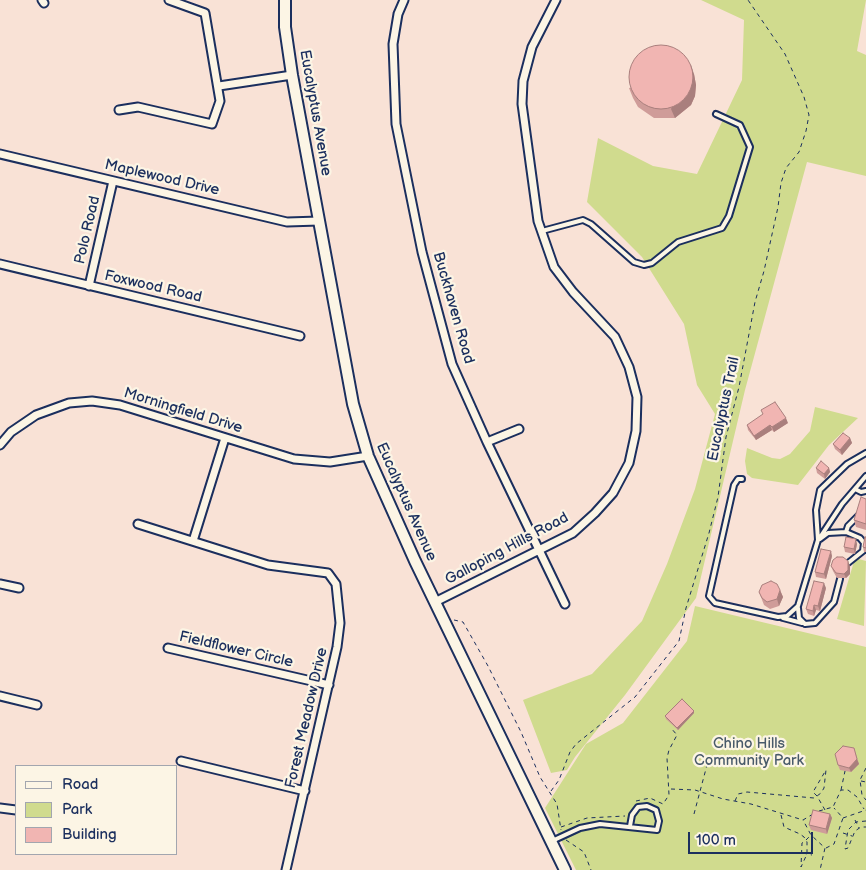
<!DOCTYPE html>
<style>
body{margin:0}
#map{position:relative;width:866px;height:870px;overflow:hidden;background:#f9e2d6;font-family:"Balsamiq Sans",sans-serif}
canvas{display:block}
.legend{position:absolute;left:15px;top:765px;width:162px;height:90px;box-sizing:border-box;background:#fcf5e5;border:1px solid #a2a6af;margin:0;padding:6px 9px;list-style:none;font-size:15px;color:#1b2f5e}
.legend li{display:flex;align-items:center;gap:10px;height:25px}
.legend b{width:25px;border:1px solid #a2a6af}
.scale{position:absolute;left:688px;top:832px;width:125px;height:22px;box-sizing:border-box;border:2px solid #1b2f5e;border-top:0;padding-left:6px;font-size:15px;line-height:18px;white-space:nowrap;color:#1b2f5e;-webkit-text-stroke:4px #fcf5e5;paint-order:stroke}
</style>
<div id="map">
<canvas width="866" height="870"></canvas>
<ul class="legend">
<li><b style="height:6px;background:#fcf5e5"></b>Road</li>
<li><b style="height:14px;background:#d0db8e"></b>Park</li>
<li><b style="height:14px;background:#f1b5b2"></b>Building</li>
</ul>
<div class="scale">100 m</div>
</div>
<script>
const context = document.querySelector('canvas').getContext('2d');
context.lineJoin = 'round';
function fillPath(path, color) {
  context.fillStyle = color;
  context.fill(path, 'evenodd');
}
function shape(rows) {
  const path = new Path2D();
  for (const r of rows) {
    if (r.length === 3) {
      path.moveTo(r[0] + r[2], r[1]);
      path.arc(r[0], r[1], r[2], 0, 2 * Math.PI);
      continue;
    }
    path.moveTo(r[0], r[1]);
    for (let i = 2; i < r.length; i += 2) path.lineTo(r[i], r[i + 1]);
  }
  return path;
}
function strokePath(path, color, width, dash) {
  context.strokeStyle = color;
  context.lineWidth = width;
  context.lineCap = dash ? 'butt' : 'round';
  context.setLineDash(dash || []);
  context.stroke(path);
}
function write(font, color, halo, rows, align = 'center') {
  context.font = font + ' "Balsamiq Sans",sans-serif';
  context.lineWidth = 4.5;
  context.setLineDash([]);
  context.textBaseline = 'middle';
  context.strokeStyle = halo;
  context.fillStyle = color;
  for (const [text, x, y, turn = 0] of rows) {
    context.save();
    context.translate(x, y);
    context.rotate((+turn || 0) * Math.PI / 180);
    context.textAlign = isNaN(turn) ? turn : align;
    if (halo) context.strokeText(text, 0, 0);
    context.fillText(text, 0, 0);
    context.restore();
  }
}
fillPath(shape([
 [701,0,866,0,857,51,866,55,866,176,807,162,745,390,696,598,625,695,575,757,567,770,551,773,523,700,592,674,642,621,667,564,695,489,715,414,697,385,684,324,642,257,587,202,598,138,653,166,697,174,742,80,744,20],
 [815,407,858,418,829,445,798,485,752,478,747,474,745,461,747,448,772,458,780,459,790,454,810,431],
 [855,558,866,561,864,626,837,619],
 [695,606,866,647,866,870,576,870,545,808,586,744,623,723,687,641]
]), '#d0db8e');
const lane = shape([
 [542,231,583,220,591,224,634,262,644,265,652,263,678,242,722,228,729,216,750,147,740,125,716,114],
 [742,479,738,479,734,485,709,596,715,603,778,617,787,616,798,606,818,540,816,510,820,490,847,464,866,453],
 [855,489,861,492,866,491],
 [819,539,842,504,866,476],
 [820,539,828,533,846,532],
 [848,563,863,551,864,543,860,538,846,532,848,526,858,516],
 [798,608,799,618,805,624,815,623,834,602,840,579],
 [783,618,802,623],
 [552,841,580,828,600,824,657,830,659,821,656,810,647,806,638,807,632,815,630,826]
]);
const street = shape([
 [42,0,44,3],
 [404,0,398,14,393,44,396,124,422,252,452,364,487,442,565,604],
 [219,86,292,75],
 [119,110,138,107,212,124,220,101,205,13,169,0],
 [0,154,287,222,319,221],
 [0,264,300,336],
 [89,286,113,181],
 [487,442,519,429],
 [0,445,11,432,36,415,69,403,92,401,120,405,294,459,330,462,368,456],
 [138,524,268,565,328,573,336,584,340,623,337,647,286,870],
 [193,541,225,438],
 [0,584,19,588],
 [435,602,573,533,595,513,613,493,629,463,636,431,637,397,629,367,615,337,573,292,554,267,538,221,522,104,523,81,532,47,556,0],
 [168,648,329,685],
 [0,696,37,705],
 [181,761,305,791],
 [0,808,16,810]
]);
const secondary = shape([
 [285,0,285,27,292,75,353,404,368,456,415,561,565,870]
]);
strokePath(lane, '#1b2f5e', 8);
strokePath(street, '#1b2f5e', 11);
strokePath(secondary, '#1b2f5e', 14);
strokePath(shape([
 [454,620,463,622,488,666,521,732,540,777,557,804,561,830],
 [866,768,860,780,862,795,866,800],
 [861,781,866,782],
 [671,789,695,790,723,799,751,804,803,820],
 [841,790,845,771],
 [551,791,559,780,570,752,576,744,635,697,679,641,686,608,709,533,718,497,726,437,739,387,755,302,764,271,778,207,781,183,786,168,799,152,806,131,809,115,804,97,785,54,748,0],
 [636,801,650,798,663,804,669,795,667,758,669,750,677,735,671,728],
 [735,801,738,794,747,792,814,798,817,796,821,793,824,788,826,770,813,792,817,796,825,810],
 [819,811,833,807,841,790,848,790,857,797,864,809],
 [694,814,707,765],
 [813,814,803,820,811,835,825,848,820,870],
 [781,815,784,827,800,834,804,837,806,840,807,842,807,854,801,867,802,843,806,840,811,835],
 [843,818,866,810],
 [855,820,859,828],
 [866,821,856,822,848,830,845,849,848,848,855,831,861,827,866,827],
 [561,827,587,818,625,816],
 [843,833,852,836],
 [566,840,584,852,591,870],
 [826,848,834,844,843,818,834,808],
 [803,853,812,855]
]), '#1b2f5e', 1, [4, 4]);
strokePath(lane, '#fcf5e5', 4);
strokePath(street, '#fcf5e5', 7);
strokePath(secondary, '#fcf5e5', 10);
fillPath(shape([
 [694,74,696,85,695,96,691,105,675,118,654,118,638,107,633,98,629,88],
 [788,423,774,432,772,430,756,440,748,430,747,425],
 [850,438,852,443,842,455,835,449,833,444],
 [816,468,829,468,830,472,825,479,817,473],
 [866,499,866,530,856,527,854,520],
 [866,537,866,552,864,552,863,547],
 [857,544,855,554,845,552,844,547],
 [832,556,826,579,816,577,815,572],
 [831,566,850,566,850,574,846,578,837,578,833,571],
 [826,588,820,611,816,610,814,616,808,614,806,609],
 [780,590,783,597,779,606,770,609,764,605,759,592],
 [694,713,678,730,666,719,665,716],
 [854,748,859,764,851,772,840,770,838,765],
 [830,814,832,818,827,834,811,830,809,825]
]), '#cf9c99');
fillPath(shape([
 [691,65,694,74,696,85,695,96,691,105,675,118,671,109],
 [786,418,788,423,774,432,772,427],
 [770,425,772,430,756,440,754,436],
 [850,438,852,443,842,455,840,450],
 [829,468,830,472,825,479,824,474],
 [856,539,857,544,855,554,854,549],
 [831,551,832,556,826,579,824,574],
 [848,561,850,566,850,574,846,578,844,574],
 [824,583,826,588,820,611,818,606],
 [780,590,783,597,779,606,777,599],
 [814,605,816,610,814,616,813,611],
 [694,711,694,713,678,730,677,728],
 [857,759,859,764,851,772,849,768],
 [830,814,832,818,827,834,826,829]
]), '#a97f7d');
const building = shape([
 [661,77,32],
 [775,402,786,418,772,427,770,425,754,436,747,425,763,414,761,410,775,402],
 [843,433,850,438,840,450,833,444,843,433],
 [821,461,829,468,824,474,816,468,821,461],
 [861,497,866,499,866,524,854,520,861,497],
 [846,537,856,539,854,549,844,547,846,537],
 [865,537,866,537,866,548,863,547,865,537],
 [821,549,831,551,824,574,815,572,821,549],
 [837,557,843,557,848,561,848,570,844,574,836,573,831,566,833,560,837,557],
 [771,581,777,584,780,590,777,599,767,602,762,598,759,592,762,585,771,581],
 [814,581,824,583,818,606,814,605,813,611,806,609,814,581],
 [682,699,694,711,677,728,665,716,682,699],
 [843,746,854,748,857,759,849,768,838,765,835,754,843,746],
 [813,810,830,814,826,829,809,825,813,810]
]);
fillPath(building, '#f1b5b2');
strokePath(building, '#a97f7d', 1);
write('15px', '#1b2f5e', '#fcf5e5', [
 ["Eucalyptus Avenue",315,113,80],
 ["Maplewood Drive",162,178,13],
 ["Polo Road",88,230,-77],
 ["Foxwood Road",153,287,13],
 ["Buckhaven Road",453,308,74],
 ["Eucalyptus Trail",724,409,-78],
 ["Morningfield Drive",183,411,17],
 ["Eucalyptus Avenue",406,502,66],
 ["Galloping Hills Road",507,549,-28],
 ["Fieldflower Circle",236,650,13],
 ["Forest Meadow Drive",307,718,-77]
]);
write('15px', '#485a6a', '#fcf5e5', [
 ["Chino Hills",749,744],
 ["Community Park",749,761]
]);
</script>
